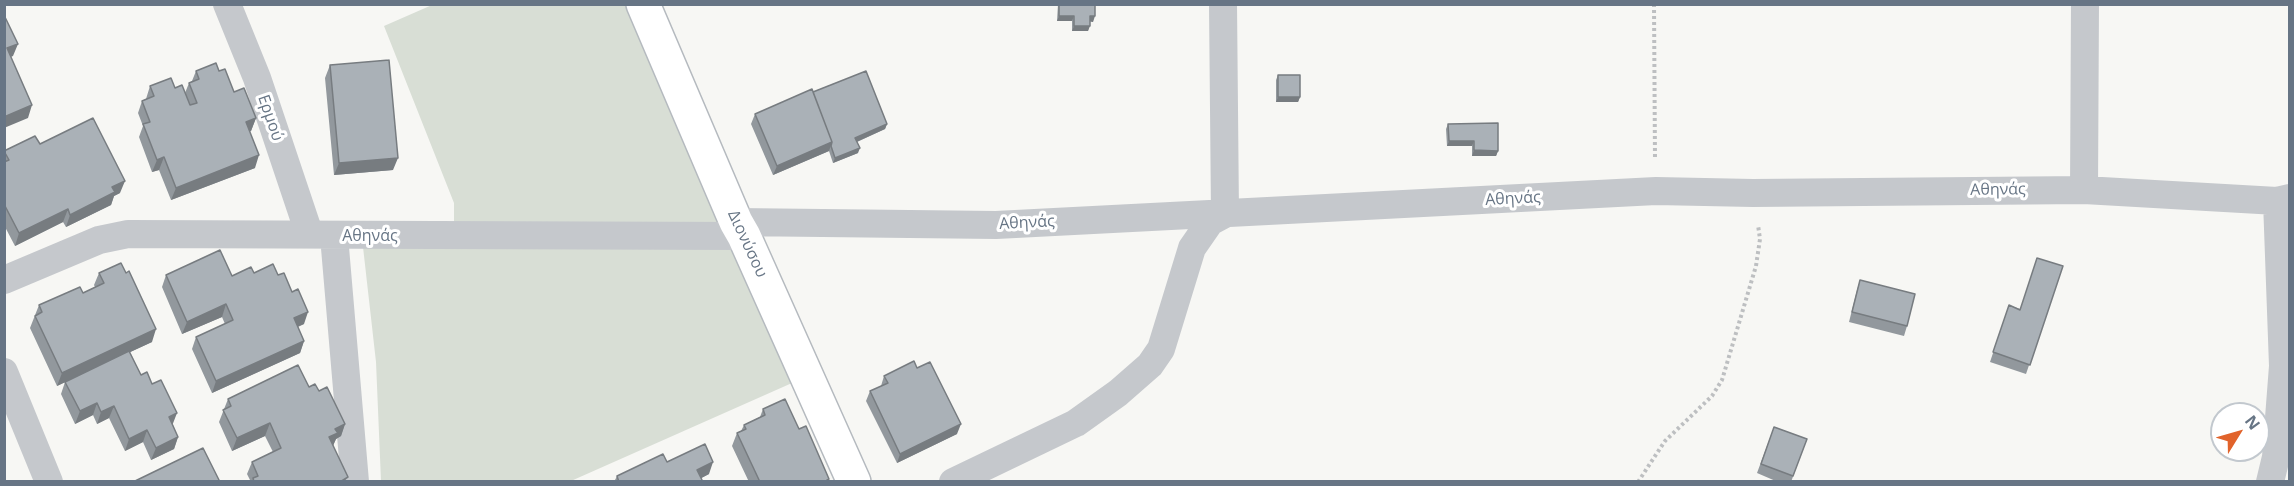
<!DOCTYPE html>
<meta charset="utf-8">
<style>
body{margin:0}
#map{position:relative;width:2294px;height:486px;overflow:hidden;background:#f7f7f4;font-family:"Open Sans",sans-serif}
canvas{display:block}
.frame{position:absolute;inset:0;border:6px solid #677585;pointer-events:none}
.north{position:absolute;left:2210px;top:402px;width:60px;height:60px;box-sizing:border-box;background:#fff;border:2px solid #c2c8ce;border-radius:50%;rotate:53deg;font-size:16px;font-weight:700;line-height:24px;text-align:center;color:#677585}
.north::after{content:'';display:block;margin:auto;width:21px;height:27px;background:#e1632b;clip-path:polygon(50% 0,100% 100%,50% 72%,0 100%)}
</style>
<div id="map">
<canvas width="2294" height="486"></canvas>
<div class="frame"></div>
<div class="north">N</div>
</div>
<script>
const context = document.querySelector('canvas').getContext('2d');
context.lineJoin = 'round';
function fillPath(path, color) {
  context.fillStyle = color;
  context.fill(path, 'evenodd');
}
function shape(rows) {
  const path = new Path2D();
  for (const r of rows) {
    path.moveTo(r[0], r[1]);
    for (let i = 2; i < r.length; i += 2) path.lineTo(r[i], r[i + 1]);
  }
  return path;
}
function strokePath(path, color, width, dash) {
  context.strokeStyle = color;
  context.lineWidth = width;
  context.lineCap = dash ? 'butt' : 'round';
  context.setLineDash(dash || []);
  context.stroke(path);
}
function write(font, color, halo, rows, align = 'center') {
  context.font = font + ' "Open Sans",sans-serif';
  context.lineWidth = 6;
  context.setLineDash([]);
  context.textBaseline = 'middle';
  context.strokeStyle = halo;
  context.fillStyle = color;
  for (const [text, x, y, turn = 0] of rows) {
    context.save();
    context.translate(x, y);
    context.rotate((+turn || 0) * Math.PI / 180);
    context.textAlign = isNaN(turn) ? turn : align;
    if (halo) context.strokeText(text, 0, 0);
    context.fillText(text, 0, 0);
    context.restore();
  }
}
fillPath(shape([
 [432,5,627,5,792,383,571,481,381,481,376,362,363,247,454,245,454,203,384,26]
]), '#d8ded5');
const secondary = shape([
 [643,4,736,222,744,236,854,482]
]);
strokePath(secondary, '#b5babf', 36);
strokePath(shape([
 [1654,4,1655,160],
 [1638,482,1665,441,1712,396,1722,380,1756,266,1760,239,1758,225]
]), '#bdbfc1', 4, [3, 3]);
strokePath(shape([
 [227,4,257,78,309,233],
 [2084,190,2085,4],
 [736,222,996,225,1656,191,1753,193,2084,190,2277,201,2290,198],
 [334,236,355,482],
 [4,280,99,240,128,234,744,236],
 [4,372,49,482],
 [953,482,1076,423,1118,393,1150,365,1161,349,1192,248,1210,222,1225,214,1223,4],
 [2270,482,2276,457,2283,366,2277,201]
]), '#c5c8cc', 28);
strokePath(secondary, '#fff', 33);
fillPath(shape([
 [1058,4,1095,4,1093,22,1090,21,1088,31,1072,31,1072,21,1057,21],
 [330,65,393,170,334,175,325,78],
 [196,71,219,71,234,92,256,118,251,131,249,131,255,168,171,200,159,170,152,172,139,137,143,126,138,113,142,101,146,99,150,86,185,93,189,83,192,81],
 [1278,75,1300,97,1298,102,1276,102,1276,80],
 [813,92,887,124,885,129,857,142,858,153,833,163,829,151,773,175,751,124,755,114],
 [1448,124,1498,151,1496,156,1472,156,1472,146,1447,146,1446,129],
 [40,144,120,193,114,196,111,205,66,227,63,222,15,246,4,225,4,151],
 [2063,266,2026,374,1990,362,2009,305,2020,309],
 [99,273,152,342,130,352,141,375,173,425,178,437,174,449,151,460,143,442,125,451,109,418,97,424,93,415,75,424,61,394,65,382,57,386,30,328,39,305,83,293,95,287,94,285],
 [254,273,278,275,304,324,298,327,304,341,300,353,212,393,192,349,196,337,225,324,222,317,182,334,162,287,166,275,232,276],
 [1860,280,1907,326,1904,336,1849,322,1857,290],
 [917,368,957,434,897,463,866,401,870,391,881,386,884,376],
 [309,387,319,391,345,424,341,436,336,439,333,445,347,482,251,482,247,474,252,462,273,452,265,436,232,451,219,422,228,399],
 [763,409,799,429,828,482,749,482,732,446,737,433,741,431,744,425,760,417],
 [1774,427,1807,439,1791,482,1778,482,1757,473],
 [667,462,709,474,701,478,703,482,614,482,617,476]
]), '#92989d');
fillPath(shape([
 [1059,16,1074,16,1072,21,1057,21],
 [1090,16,1095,16,1093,22,1088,21],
 [1074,26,1090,26,1088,31,1072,31],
 [18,44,13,56,4,60,7,48],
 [1278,97,1300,97,1298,102,1276,102],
 [32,105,28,118,4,128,4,117],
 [256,118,251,131,241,135,246,122],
 [887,124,885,129,854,143,855,138],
 [1449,141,1474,141,1472,146,1447,146],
 [832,142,829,151,773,175,777,166],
 [860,148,858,153,833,163,835,158],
 [1474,150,1498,151,1496,156,1472,156],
 [259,155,255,168,171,200,176,188],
 [164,157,159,170,152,172,157,160],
 [398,158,393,170,334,175,339,163],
 [125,181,120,193,114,196,111,205,66,227,70,215,112,187],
 [68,209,63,222,15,246,19,233],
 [226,304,222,317,182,334,187,322],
 [308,312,304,324,289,330,294,318],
 [156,329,152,342,57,386,62,373],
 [304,341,300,353,212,393,216,381],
 [97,403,93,415,75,424,80,411],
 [114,406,109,418,97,424,101,412],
 [177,413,172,426,169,417],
 [270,423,265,436,232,451,237,438],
 [345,424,341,436,336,439,333,446,329,437,335,429],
 [961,424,957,434,897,463,900,454],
 [147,430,143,442,125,451,129,439],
 [178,437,174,449,151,460,156,448],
 [713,462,709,474,694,482,697,470]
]), '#777c80');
const building = shape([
 [1059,4,1095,4,1095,16,1090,16,1090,26,1074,26,1074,16,1059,16,1059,4],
 [4,15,18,44,7,48,32,105,4,117,4,15],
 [389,60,398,158,339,163,330,65,389,60],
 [216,63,219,71,225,69,234,92,244,88,256,118,246,122,259,155,176,188,164,157,157,160,143,124,150,122,142,101,154,96,150,86,171,78,175,88,182,85,190,105,197,103,189,83,199,79,196,71,216,63],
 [866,71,887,124,855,138,860,148,835,158,831,146,832,142,813,92,866,71],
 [1278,75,1300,75,1300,97,1278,97,1278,75],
 [812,89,832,142,777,166,755,114,812,89],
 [93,118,125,181,112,187,115,192,70,215,68,209,19,233,4,204,4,162,9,160,4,151,35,136,40,144,93,118],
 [1498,123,1498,151,1474,150,1474,141,1449,141,1448,124,1498,123],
 [220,250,232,276,251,267,254,273,273,264,278,275,284,273,292,292,298,289,308,312,294,318,304,341,216,381,196,337,233,320,226,304,187,322,166,275,220,250],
 [2037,258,2063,266,2030,365,1993,352,2009,305,2020,310,2037,258],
 [121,263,126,273,129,271,156,329,62,373,35,316,42,312,39,305,80,287,83,293,104,283,99,273,121,263],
 [1860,280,1915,294,1907,326,1852,312,1860,280],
 [129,351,141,375,147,372,152,384,161,380,177,413,169,417,178,437,156,448,147,430,129,439,114,406,101,412,97,403,80,411,65,382,129,351],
 [914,361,917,368,930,362,961,424,900,454,870,391,888,383,884,376,914,361],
 [298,365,309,387,315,384,319,391,327,387,345,424,335,429,338,433,329,437,348,477,340,482,254,482,253,478,258,476,252,462,281,448,270,423,237,438,223,410,231,406,228,399,298,365],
 [785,399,799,429,806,426,829,479,824,482,760,482,737,433,746,429,744,425,765,415,763,409,785,399],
 [1774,427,1807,439,1793,476,1761,464,1774,427],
 [705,444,713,462,697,470,703,482,619,482,617,476,663,454,667,462,705,444],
 [203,448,220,482,133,482,203,448]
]);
fillPath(building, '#aab1b7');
strokePath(building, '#777c80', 1.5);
write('16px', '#677585', '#fff', [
 ["Ερμού",270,118,71],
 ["Αθηνάς",1998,190,-1],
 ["Αθηνάς",1513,199,-3],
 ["Αθηνάς",1027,223,-3],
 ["Αθηνάς",370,236],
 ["Διονύσου",747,244,65]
]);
</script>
